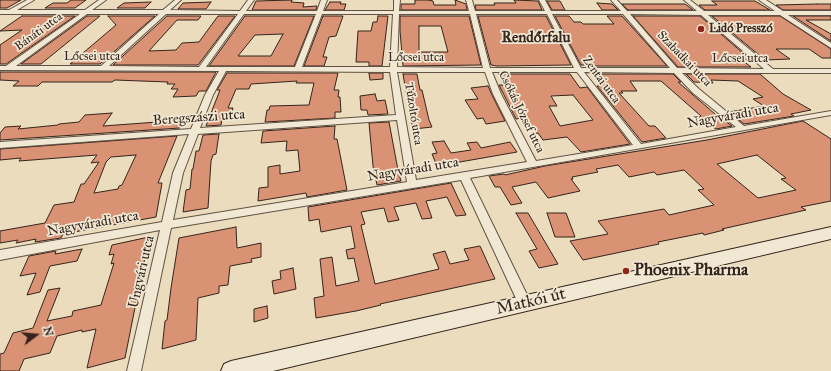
<!DOCTYPE html>
<meta charset="utf-8">
<style>
body{margin:0}
#map{position:relative;width:831px;height:371px;overflow:hidden;background:#eadcbd;font-family:"IM FELL Great Primer",serif}
canvas{display:block}
.north{position:absolute;left:16px;top:315px;width:40px;height:40px;-webkit-text-stroke:3px #f1e8d4;paint-order:stroke;rotate:74deg;font-size:11px;font-weight:700;line-height:16px;text-align:center;color:#35241c}
.north::after{content:'';display:block;margin:auto;width:14px;height:18px;background:#35241c;clip-path:polygon(50% 0,100% 100%,50% 72%,0 100%)}
</style>
<div id="map">
<canvas width="831" height="371"></canvas>
<div class="north">N</div>
</div>
<script>
const context = document.querySelector('canvas').getContext('2d');
context.lineJoin = 'round';
function fillPath(path, color) {
  context.fillStyle = color;
  context.fill(path, 'evenodd');
}
function shape(rows) {
  const path = new Path2D();
  for (const r of rows) {
    path.moveTo(r[0], r[1]);
    for (let i = 2; i < r.length; i += 2) path.lineTo(r[i], r[i + 1]);
  }
  return path;
}
function strokePath(path, color, width, dash) {
  context.strokeStyle = color;
  context.lineWidth = width;
  context.lineCap = dash ? 'butt' : 'round';
  context.setLineDash(dash || []);
  context.stroke(path);
}
function write(font, color, halo, rows, align = 'center') {
  context.font = font + ' "IM FELL Great Primer",serif';
  context.lineWidth = 3.5;
  context.setLineDash([]);
  context.textBaseline = 'middle';
  context.strokeStyle = halo;
  context.fillStyle = color;
  for (const [text, x, y, turn = 0] of rows) {
    context.save();
    context.translate(x, y);
    context.rotate((+turn || 0) * Math.PI / 180);
    context.textAlign = isNaN(turn) ? turn : align;
    if (halo) context.strokeText(text, 0, 0);
    context.fillText(text, 0, 0);
    context.restore();
  }
}
const building = shape([
 [0,0,21,0,7,8,0,8,0,0],
 [71,0,86,0,75,8,45,8,53,3,67,3,71,0],
 [292,0,291,2,304,3,303,7,317,6,316,10,252,10,256,1,292,0],
 [415,0,428,0,433,1,434,5,456,5,455,0,466,4,467,10,401,10,401,4,415,4,415,0],
 [514,0,538,1,542,10,476,10,475,5,495,5,494,3,516,3,514,0],
 [547,1,560,1,565,10,552,10,547,1],
 [712,1,755,1,770,10,705,10,699,5,717,5,712,1],
 [151,2,145,8,117,8,124,3,151,2],
 [211,2,206,9,178,9,183,3,211,2],
 [330,2,341,2,340,4,346,4,344,10,325,10,330,2],
 [597,3,612,4,618,10,602,10,597,3],
 [622,4,685,4,693,10,628,10,622,4],
 [817,4,831,4,831,10,783,10,776,5,817,4],
 [22,16,75,16,6,64,0,64,0,45,22,30,0,31,22,16],
 [87,16,100,16,41,64,21,64,87,16],
 [108,16,155,16,100,64,70,64,116,25,108,16],
 [167,16,201,16,198,20,177,20,149,51,176,50,182,43,199,42,218,16,235,16,198,65,113,65,167,16],
 [245,16,314,16,294,66,209,66,245,16],
 [283,34,271,56,238,56,255,35,283,34],
 [323,16,343,16,336,36,329,37,323,57,327,57,324,66,304,66,323,16],
 [378,16,388,16,382,66,369,66,369,62,356,62,358,31,371,31,373,22,377,22,378,16],
 [400,16,469,16,481,65,403,66,400,31,400,16],
 [419,26,441,26,448,52,419,52,419,26],
 [478,16,546,16,571,65,497,66,491,65,478,16],
 [555,16,569,16,574,22,581,22,583,24,614,24,607,16,622,16,667,66,589,66,588,65,581,65,555,16],
 [633,16,700,16,751,60,742,60,751,67,678,67,633,16],
 [712,16,780,16,831,49,831,58,822,58,809,49,776,49,790,59,765,60,712,16],
 [793,16,831,16,831,20,806,20,831,34,831,41,793,16],
 [0,72,216,72,206,91,199,91,196,96,173,97,178,89,171,89,175,84,167,84,168,82,115,80,112,82,42,82,38,86,13,86,19,81,0,80,0,72],
 [227,73,338,73,334,90,339,90,338,97,340,97,341,112,335,112,335,118,265,122,267,110,269,110,270,106,309,105,314,83,296,83,297,81,251,84,249,89,236,89,228,108,233,108,229,119,222,120,221,125,206,126,220,90,217,90,227,73],
 [369,73,383,73,383,79,370,80,369,73],
 [403,74,417,74,420,90,422,90,429,120,432,127,414,129,411,122,403,74],
 [499,74,570,74,580,88,587,87,630,144,581,152,567,137,543,140,538,133,534,134,522,118,516,119,499,85,503,85,499,74],
 [573,95,593,120,560,126,549,106,557,106,551,96,573,95],
 [593,74,673,74,681,82,678,82,715,114,732,126,716,129,698,117,701,116,661,81,630,81,637,91,621,91,623,93,619,93,649,126,655,126,666,138,642,142,597,86,601,86,593,74],
 [686,74,760,74,783,94,811,110,791,114,794,116,744,124,729,112,764,106,753,99,763,97,738,81,711,80,713,83,694,82,686,74],
 [488,86,492,95,505,121,486,124,483,118,477,119,465,100,478,99,471,88,488,86],
 [375,94,377,101,385,100,388,114,368,115,367,110,361,110,360,96,375,94],
 [112,113,103,126,171,121,172,119,185,117,180,128,0,140,0,133,5,127,21,126,18,129,58,125,59,124,79,122,85,115,112,113],
 [803,121,831,139,831,201,801,207,806,210,722,229,724,230,704,235,703,233,658,242,659,244,583,260,570,241,608,234,598,221,664,209,669,215,714,205,698,190,704,189,684,170,657,175,654,172,629,177,618,165,596,169,598,172,572,177,573,179,571,179,580,191,548,198,536,182,512,187,522,203,511,205,500,187,495,187,489,176,504,174,505,175,545,166,707,140,803,121],
 [757,155,786,178,781,179,796,190,758,198,717,164,757,155],
 [389,122,398,170,401,181,377,185,373,166,369,123,389,122],
 [335,126,334,139,337,139,347,190,307,197,306,193,258,201,259,188,268,187,268,167,280,165,280,174,300,171,298,150,286,151,287,141,261,143,263,131,335,126],
 [219,134,216,154,213,155,211,161,208,208,183,212,186,190,190,189,192,169,193,169,196,151,199,151,203,135,219,134],
 [177,136,158,183,162,183,156,217,63,234,61,238,35,242,36,239,16,243,18,240,0,243,0,231,45,223,54,205,74,202,81,184,84,184,99,162,91,163,97,155,19,161,21,158,0,160,0,149,177,136],
 [136,155,122,185,119,186,118,189,94,193,106,162,111,157,136,155],
 [444,141,451,153,471,150,467,143,477,142,481,148,510,142,517,152,437,166,432,154,437,153,432,142,444,141],
 [451,183,466,215,456,216,447,197,426,201,432,218,422,219,416,203,394,207,399,220,388,222,384,208,361,212,365,224,361,225,375,284,439,269,433,254,445,251,450,264,469,260,464,249,480,246,495,279,380,304,381,305,356,311,316,318,314,298,324,296,320,259,332,257,336,286,359,281,354,258,348,259,346,250,355,248,351,226,321,232,319,219,309,221,308,207,451,183],
 [516,213,528,213,558,264,539,268,529,251,537,249,516,213],
 [547,213,566,213,575,237,555,237,547,213],
 [236,227,237,248,261,243,261,257,251,259,252,262,230,266,228,285,219,286,219,293,198,298,196,340,162,349,165,321,167,320,171,288,179,238,236,227],
 [149,237,125,358,87,368,96,329,82,332,82,330,57,336,50,353,24,359,19,371,0,371,0,354,4,353,13,333,33,328,48,290,60,288,47,321,72,316,73,311,101,305,114,263,111,264,114,254,109,255,112,245,149,237],
 [82,249,77,261,50,266,40,292,27,295,36,273,20,276,29,256,56,251,55,254,82,249],
 [293,268,296,289,274,294,272,281,281,279,280,271,293,268],
 [267,306,268,318,254,322,254,309,267,306]
]);
fillPath(building, '#d99274');
strokePath(building, '#35241c', 1);
const street = shape([
 [27,0,34,0,17,10,85,10,99,0,106,0,92,10,163,10,175,0,181,0,170,10,240,11,248,0,254,0,246,11,317,11,321,0,327,0,323,11,394,11,394,0,400,0,399,11,469,11,466,0,472,0,475,11,545,11,539,0,545,0,551,11,621,11,611,0,617,0,627,11,697,11,684,0,690,0,704,11,775,11,759,0,766,0,783,11,831,11,831,15,788,15,831,43,831,48,780,15,708,15,773,69,831,69,831,73,682,73,699,89,744,126,831,111,831,115,470,178,531,303,530,307,525,309,520,307,461,180,171,228,141,371,127,371,160,230,0,260,0,250,162,222,173,173,189,134,0,148,0,142,191,129,205,95,219,71,0,70,0,66,6,66,80,14,0,14,0,10,9,10,27,0],
 [87,14,159,14,101,66,16,66,87,14],
 [166,14,238,14,199,67,109,66,166,14],
 [244,14,316,14,295,67,206,67,244,14],
 [322,14,393,14,390,67,302,67,322,14],
 [399,14,470,14,483,68,397,67,399,14],
 [476,14,547,14,574,68,490,68,476,14],
 [552,14,623,14,670,68,581,68,552,14],
 [630,14,701,15,764,69,677,68,630,14],
 [226,71,390,72,396,115,200,128,213,95,226,71],
 [397,72,485,72,493,94,527,162,416,180,397,72],
 [492,72,577,72,633,145,536,161,501,94,492,72],
 [584,72,674,73,693,93,736,127,641,144,584,72],
 [397,120,407,182,173,220,183,173,198,134,397,120]
]);
const secondary = shape([
 [831,227,831,239,273,371,221,371,224,364,231,361,831,227]
]);
strokePath(street, '#625244', 2);
strokePath(secondary, '#35241c', 2);
fillPath(street, '#f1e8d4');
fillPath(secondary, '#f1e8d4');
for (const [x, y, r, color] of [
 [701,29,4,"#8f2418"],
 [626,271,4,"#8f2418"]
]) {
  const dot = new Path2D();
  dot.arc(x, y, r, 0, 2 * Math.PI);
  context.fillStyle = color;
  context.fill(dot);
  strokePath(dot, '#f1e8d4', 1.5);
}
write('bold 12px', '#35241c', '#f1e8d4', [
 ["Lidó Presszó",709,29]
], 'left');
write('12px', '#35241c', '#f1e8d4', [
 ["Bánáti utca",39,32,-36],
 ["Lőcsei utca",92,57],
 ["Lőcsei utca",416,58],
 ["Szabadkai utca",684,59,46],
 ["Lőcsei utca",740,59],
 ["Zentai utca",601,80,54],
 ["Csókás József utca",521,112,64],
 ["Tűzoltó utca",413,114,81]
]);
write('14px', '#35241c', '#f1e8d4', [
 ["Nagyváradi utca",733,116,-10],
 ["Beregszászi utca",199,118,-4],
 ["Nagyváradi utca",413,170,-9],
 ["Nagyváradi utca",93,224,-10],
 ["Ungvári utca",142,272,-77]
]);
write('bold 15px', '#35241c', '#f1e8d4', [
 ["Rendőrfalu",536,38]
]);
write('bold 17px', '#35241c', '#f1e8d4', [
 ["Phoenix Pharma",634,271]
], 'left');
write('17px', '#35241c', '#f1e8d4', [
 ["Matkói út",531,302,-13]
]);
</script>
